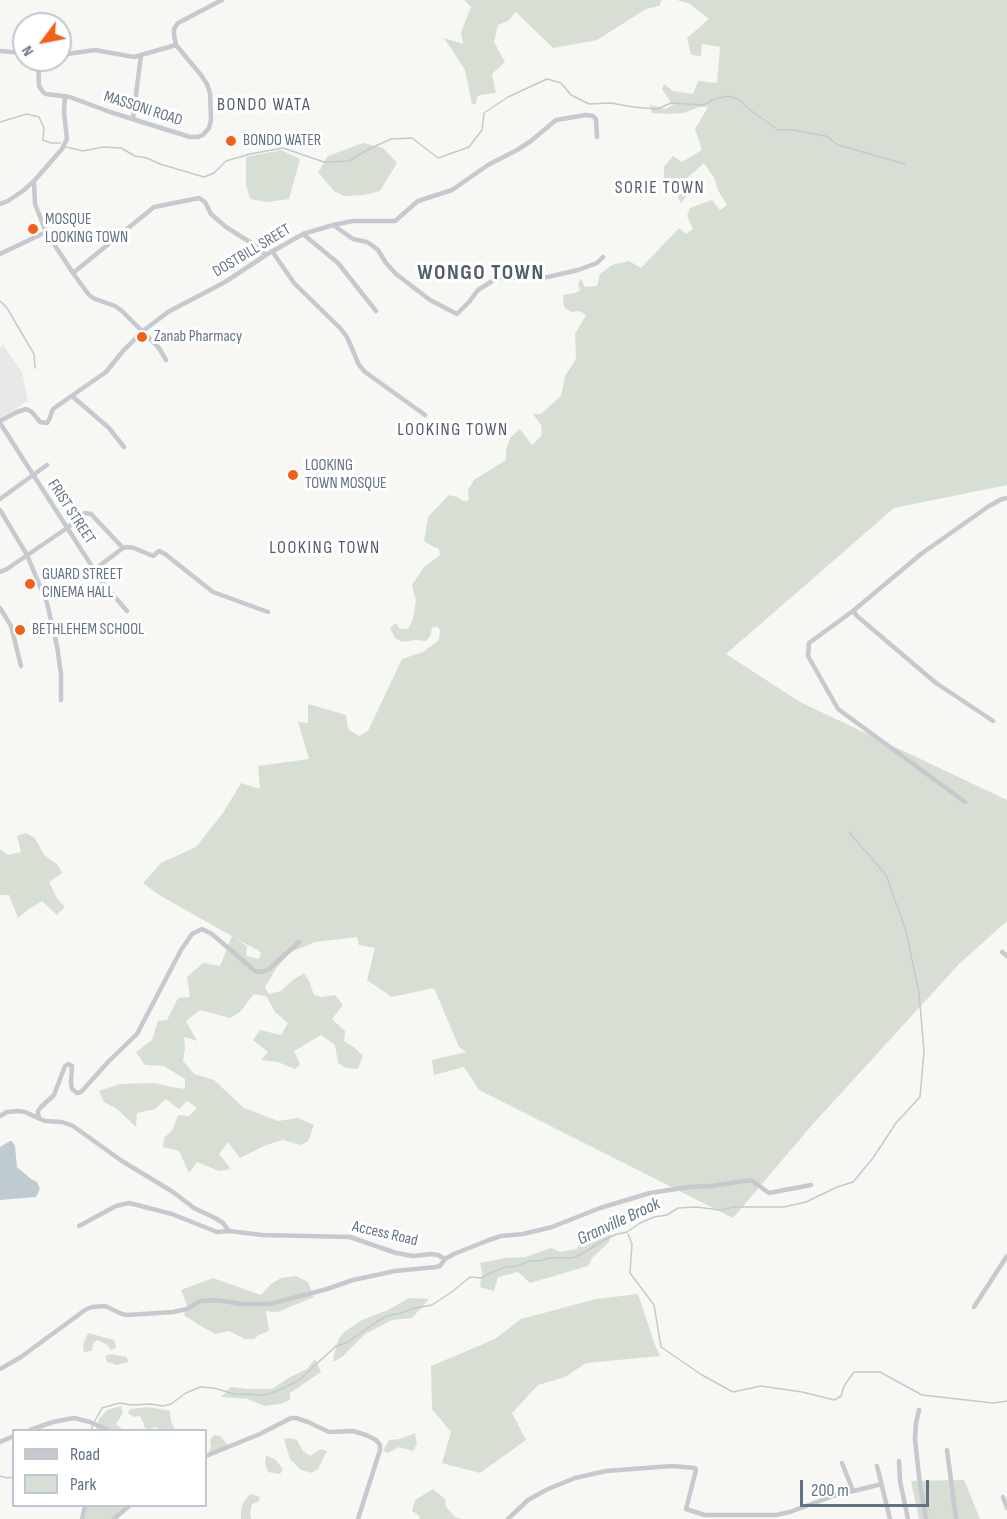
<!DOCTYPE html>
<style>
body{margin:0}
#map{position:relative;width:1007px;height:1519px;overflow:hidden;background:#f7f7f3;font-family:"Sofia Sans Condensed",sans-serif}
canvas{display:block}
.legend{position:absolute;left:12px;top:1429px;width:195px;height:78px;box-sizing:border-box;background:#fff;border:2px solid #c1c7cf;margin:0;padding:8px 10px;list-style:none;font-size:18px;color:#637387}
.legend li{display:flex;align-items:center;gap:12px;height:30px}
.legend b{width:30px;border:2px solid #c1c7cf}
.north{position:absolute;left:12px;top:12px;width:60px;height:60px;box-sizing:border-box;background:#fff;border:2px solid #c1c7cf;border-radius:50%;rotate:238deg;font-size:16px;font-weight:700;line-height:24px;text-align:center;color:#637387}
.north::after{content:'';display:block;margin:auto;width:21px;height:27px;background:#f36017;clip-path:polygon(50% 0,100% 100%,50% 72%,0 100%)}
.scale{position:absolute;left:800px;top:1480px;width:129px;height:27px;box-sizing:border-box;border:3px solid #637387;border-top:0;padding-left:8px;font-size:18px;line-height:21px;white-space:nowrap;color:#637387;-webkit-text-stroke:4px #fff;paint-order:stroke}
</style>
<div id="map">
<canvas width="1007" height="1519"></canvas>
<ul class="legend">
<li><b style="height:8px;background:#c6c9cd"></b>Road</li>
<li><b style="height:16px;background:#d7dfd4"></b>Park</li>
</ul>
<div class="north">N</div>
<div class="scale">200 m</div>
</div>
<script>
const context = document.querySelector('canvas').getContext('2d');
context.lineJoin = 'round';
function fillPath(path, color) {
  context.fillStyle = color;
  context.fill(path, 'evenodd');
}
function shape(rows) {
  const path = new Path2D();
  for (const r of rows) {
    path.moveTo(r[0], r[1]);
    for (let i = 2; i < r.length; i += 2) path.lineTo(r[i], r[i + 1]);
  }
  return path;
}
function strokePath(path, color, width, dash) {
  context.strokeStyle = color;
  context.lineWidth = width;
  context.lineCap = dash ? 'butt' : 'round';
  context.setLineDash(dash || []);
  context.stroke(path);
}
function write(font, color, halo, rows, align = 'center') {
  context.font = font + ' "Sofia Sans Condensed",sans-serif';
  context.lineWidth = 6;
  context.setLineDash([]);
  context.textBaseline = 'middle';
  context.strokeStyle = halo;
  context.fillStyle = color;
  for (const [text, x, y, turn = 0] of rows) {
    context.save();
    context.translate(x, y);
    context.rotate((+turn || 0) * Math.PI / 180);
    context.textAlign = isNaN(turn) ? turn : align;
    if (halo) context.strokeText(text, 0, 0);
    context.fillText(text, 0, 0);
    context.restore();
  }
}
fillPath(shape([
 [3,345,22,372,28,401,0,419,0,348]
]), '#e7e8e7');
fillPath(shape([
 [464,0,662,0,659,6,646,9,597,40,553,48,516,12,508,21,498,25,494,42,505,62,492,74,496,93,480,95,477,97,476,104,472,104,465,70,444,38,463,44,461,32,471,7],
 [677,0,1007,0,1007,485,894,508,726,654,800,702,1007,800,1007,921,960,963,812,1125,733,1218,479,1090,464,1067,434,1075,432,1060,466,1052,459,1047,434,988,392,997,367,980,375,948,359,945,357,937,315,942,291,952,277,967,265,987,269,994,281,991,293,980,304,973,309,981,314,995,321,997,335,995,343,1005,332,1019,345,1031,344,1041,355,1048,363,1056,358,1069,346,1068,338,1063,335,1045,321,1035,294,1051,300,1064,295,1069,278,1062,261,1060,268,1052,253,1040,260,1030,281,1035,288,1023,275,1012,266,996,254,994,240,1012,230,1018,200,1010,186,1021,197,1041,184,1037,185,1048,183,1061,194,1074,214,1080,244,1108,278,1121,298,1118,314,1125,308,1141,301,1145,283,1140,266,1145,240,1158,228,1142,219,1154,231,1169,219,1171,197,1162,189,1173,179,1151,163,1147,164,1138,173,1129,178,1115,189,1116,197,1108,187,1101,179,1109,166,1099,155,1109,137,1113,136,1127,117,1109,104,1102,99,1091,120,1084,155,1083,171,1087,185,1089,185,1079,164,1066,145,1065,136,1052,152,1040,158,1021,167,1020,178,998,190,997,187,977,203,963,220,966,232,936,159,895,143,883,161,863,196,847,223,813,241,783,260,789,258,766,309,759,298,722,308,723,308,704,346,715,348,729,359,736,368,731,402,659,423,652,439,640,440,630,437,626,432,628,430,636,426,641,416,640,402,642,395,638,390,628,396,623,400,629,408,629,413,619,416,601,412,585,424,567,440,555,439,549,432,546,424,541,428,517,449,495,457,497,463,501,469,500,468,490,474,480,506,460,506,450,510,438,520,429,532,445,542,435,541,425,533,414,541,414,561,396,565,376,576,359,575,334,586,315,579,311,571,312,564,307,563,295,575,293,580,290,578,283,581,279,585,287,597,286,600,274,612,265,629,261,641,268,679,228,686,234,693,229,687,216,690,208,712,200,720,210,727,205,718,190,714,178,704,163,686,179,691,190,681,203,670,181,664,182,664,167,673,156,682,162,702,150,695,129,708,107,699,107,684,113,666,114,652,113,650,105,666,109,673,105,662,89,664,84,673,91,693,94,698,81,717,83,720,47,702,44,701,56,691,55,687,38,709,19,690,4],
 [234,938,258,950,261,953,259,959,246,956,247,946],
 [363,143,383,148,397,163,380,191,364,195,344,196,334,191,318,172,328,156],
 [281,150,300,159,289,199,267,202,250,199,246,185,246,157],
 [26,833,35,838,44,855,58,865,62,873,49,882,58,900,65,907,57,915,42,901,29,909,18,918,9,895,0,895,0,849,8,855,21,852,17,836],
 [614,1226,609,1242,593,1257,588,1266,530,1283,518,1272,498,1277,494,1291,480,1287,482,1271,480,1263,505,1258,525,1257,551,1248,560,1252,577,1249,582,1234],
 [296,1276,308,1282,314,1297,278,1312,266,1311,269,1331,259,1335,254,1339,245,1339,229,1331,215,1334,199,1325,184,1315,187,1305,181,1290,213,1278,261,1295,271,1284,281,1278],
 [638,1294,655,1345,660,1356,586,1363,565,1377,538,1385,512,1413,526,1440,480,1473,442,1463,451,1432,432,1409,431,1366,495,1339,521,1319,596,1299],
 [409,1298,429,1299,412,1318,392,1320,365,1334,342,1357,333,1362,334,1354,339,1338,344,1332,362,1320,388,1310],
 [88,1333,114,1340,116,1348,111,1350,107,1345,97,1340,93,1344,92,1351,84,1352,83,1345],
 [111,1354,126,1357,129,1362,117,1365,107,1362,105,1356],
 [315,1359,321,1372,290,1393,290,1400,280,1404,264,1406,248,1399,221,1397,231,1387,248,1389,272,1389,290,1377,307,1369],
 [121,1406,123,1413,116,1424,123,1430,96,1430,99,1419,107,1410],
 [148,1407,170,1411,171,1422,175,1430,159,1430,157,1427,150,1429,145,1428,143,1422,140,1416,134,1417,128,1413,130,1409],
 [415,1433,417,1444,413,1451,399,1447,388,1453,383,1451,389,1440,400,1439],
 [214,1435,220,1436,228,1445,208,1455,211,1447,210,1440],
 [290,1438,297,1440,303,1451,310,1456,321,1449,327,1451,318,1469,312,1473,301,1470,290,1459,284,1439],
 [266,1455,276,1460,283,1469,280,1474,268,1472,265,1464],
 [964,1480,980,1519,919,1519,911,1481],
 [433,1489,445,1499,446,1507,455,1517,462,1519,419,1519,420,1516,412,1511,415,1500],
 [250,1494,260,1497,259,1501,252,1504,250,1512,251,1519,241,1519,241,1510,243,1503],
 [85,1506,129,1506,114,1519,82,1519]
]), '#d7dfd4');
fillPath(shape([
 [10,1141,12,1141,15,1146,17,1167,31,1179,37,1182,40,1189,36,1197,0,1200,0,1147]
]), '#c0cbd1');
strokePath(shape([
 [0,122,27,114,39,117,44,128,43,140,51,143,60,143],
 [66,147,83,151,103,147,121,148,135,156,147,158,160,164,204,177,214,173,226,161,250,154,283,148,324,162,349,161,369,149,391,139,412,138,438,158,469,147,482,130,484,113,508,97,547,79,561,83,571,95,589,104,611,103,633,107,657,109,671,103,703,105,715,99,728,96,738,99,749,109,778,130,792,130,826,136,838,145,905,164],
 [0,301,7,308,34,354,35,368],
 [628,1234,632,1244,630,1273,654,1305,661,1347,702,1375,733,1392,761,1386,802,1392,834,1400,841,1396,844,1386,854,1372,880,1372,922,1395,993,1403,1007,1401],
 [91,1430,93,1424,102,1408,112,1405,120,1403,131,1405,151,1404,163,1406,171,1404,186,1393,200,1387,214,1388,234,1394,263,1395,275,1392,298,1381,336,1346,346,1343,378,1321,387,1316,401,1313,411,1309,432,1305,453,1291,470,1277,482,1278,488,1274,505,1267,516,1266,530,1261,540,1261,549,1258,572,1258,580,1255,604,1240,617,1234,627,1232,640,1223,654,1217,667,1215,678,1208,696,1207,720,1210,734,1207,784,1207,806,1202,837,1187,853,1182,873,1158,896,1123,920,1097,924,1051,919,993,906,931,886,875,849,832],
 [0,1476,7,1478,14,1477]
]), '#c0cbd1', 1.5);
strokePath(shape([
 [0,51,24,53],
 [60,55,95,50,134,57,176,45],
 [38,60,39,86,43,92,46,94,70,97,110,112,190,137,198,137,203,135,209,128,211,120,210,93,207,84,201,75,176,45,174,35,174,29,178,23,222,0],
 [65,96,64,112,67,139,62,149,34,181,35,204,46,232,73,273,89,295,95,299,115,306,122,311,159,348,166,360],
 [133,119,141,55],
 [0,204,8,201,24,190,34,181],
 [333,225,353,239,367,242,373,246,378,250,386,263,396,274,430,300,457,314,469,302,478,290,497,278,548,277,578,270,597,263,603,257],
 [303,234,338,263,376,311],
 [272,251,294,283,341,329,347,337,359,365,365,372,425,415],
 [0,254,46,232],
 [73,273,154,207,199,198,205,202,211,214,226,227,253,244,266,255],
 [72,396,109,428,124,447],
 [0,421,17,412,26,409,32,412,40,422,47,423,49,420,53,409,106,372,123,351,143,331,168,312,225,282,266,255,303,234,333,225,353,221,395,221,418,201,452,190,488,165,517,150,531,141,556,120,586,115,593,116,596,119,597,137],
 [0,423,102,582,127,611],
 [0,499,47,465],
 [0,510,27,555,47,603,57,646,61,674,61,700],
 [94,570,123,548,127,547,134,548,153,556,159,551,165,554,213,592,268,612],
 [0,572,7,569,67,528,85,513,91,514,123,548],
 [0,608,11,626,21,666],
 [853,611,857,616,936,683,993,721],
 [965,802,838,709,808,656,809,643,853,611,921,554,989,506,1002,499,1007,498],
 [299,942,269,969,262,972,255,971,212,934,202,929,192,934,181,950,137,1034,109,1061,81,1092,77,1093,72,1089,71,1083,72,1066,68,1064,65,1066,54,1095,41,1107,38,1111,38,1115,40,1119,45,1121,62,1122,73,1126,122,1161,173,1192,194,1208,215,1218,223,1223,229,1231,262,1235,350,1237,396,1253,413,1256,431,1254,438,1255,445,1259],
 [1002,952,1007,956],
 [0,1116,7,1112,18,1111,25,1112,40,1119],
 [79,1226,116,1206,129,1203,172,1214,217,1232,229,1231],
 [974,1307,1007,1256],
 [0,1369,21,1357,85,1310,92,1307,105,1306,122,1314,127,1315,173,1312,187,1309,200,1301,217,1300,241,1304,270,1304,327,1289,353,1280,395,1271,436,1267,440,1266,445,1259,454,1254,489,1240,501,1236,523,1234,552,1227,600,1208,650,1193,689,1187,711,1186,751,1180,769,1193,811,1185],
 [919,1410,916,1423,915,1439,920,1485,926,1519],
 [30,1430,53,1422,74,1418,90,1422,108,1430],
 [0,1442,14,1436],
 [947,1450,956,1519],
 [206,1456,260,1434,291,1418,296,1418,308,1422,329,1432,353,1431,366,1435,376,1440,380,1445,380,1450,358,1519],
 [899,1461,900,1481,908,1519],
 [842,1463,853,1491],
 [877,1466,890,1519],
 [1003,1497,1007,1508],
 [82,1519,85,1506],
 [114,1519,129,1506],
 [508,1519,528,1500,548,1489,575,1478,606,1471,672,1466,695,1468,696,1470,686,1509,705,1515,776,1515,790,1512,833,1496,882,1484]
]), '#c6c9cd', 4.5);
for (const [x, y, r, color] of [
 [231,141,6,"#f36017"],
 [33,229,6,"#f36017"],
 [142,337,6,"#f36017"],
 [293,475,6,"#f36017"],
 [30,584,6,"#f36017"],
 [20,630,6,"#f36017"]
]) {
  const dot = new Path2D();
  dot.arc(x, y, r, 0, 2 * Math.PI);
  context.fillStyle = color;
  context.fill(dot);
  strokePath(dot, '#fff', 2);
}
write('16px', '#637387', '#fff', [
 ["MASSONI ROAD",143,109,18],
 ["DOSTBILL SREET",252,251,-31],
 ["FRIST STREET",71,512,57],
 ["Access Road",385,1234,13]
]);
write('16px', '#637387', '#fff', [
 ["BONDO WATER",243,141],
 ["MOSQUE",45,220],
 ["LOOKING TOWN",45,238],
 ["Zanab Pharmacy",154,337],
 ["LOOKING",305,466],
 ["TOWN MOSQUE",305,484],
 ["GUARD STREET",42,575],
 ["CINEMA HALL",42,593],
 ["BETHLEHEM SCHOOL",32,630]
], 'left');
context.letterSpacing = '1.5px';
write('18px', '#525d6c', '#fff', [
 ["BONDO WATA",264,105],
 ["SORIE TOWN",660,188],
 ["LOOKING TOWN",453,430],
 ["LOOKING TOWN",325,548]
]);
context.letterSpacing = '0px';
write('italic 18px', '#5f7683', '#fff', [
 ["Granville Brook",619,1222,-25]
]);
context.letterSpacing = '1.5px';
write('bold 22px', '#525d6c', '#fff', [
 ["WONGO TOWN",481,273]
]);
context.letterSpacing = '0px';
</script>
